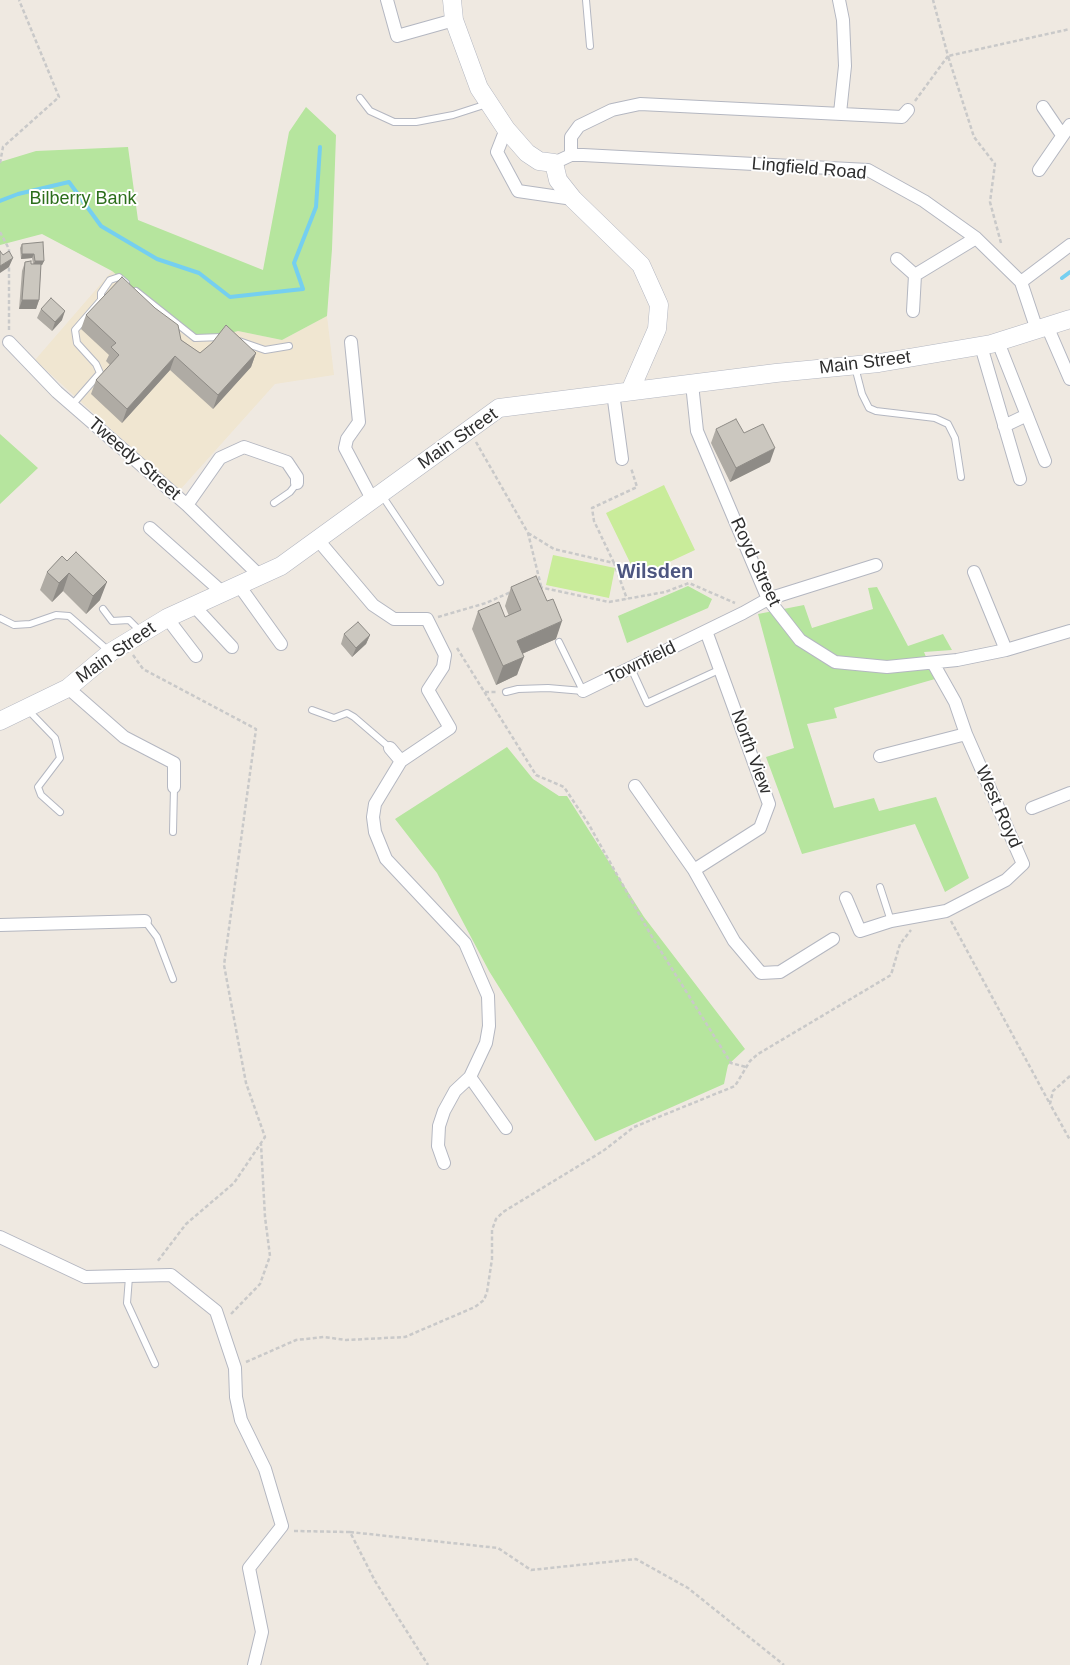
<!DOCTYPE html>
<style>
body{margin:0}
canvas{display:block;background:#efe9e1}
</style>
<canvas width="1070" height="1665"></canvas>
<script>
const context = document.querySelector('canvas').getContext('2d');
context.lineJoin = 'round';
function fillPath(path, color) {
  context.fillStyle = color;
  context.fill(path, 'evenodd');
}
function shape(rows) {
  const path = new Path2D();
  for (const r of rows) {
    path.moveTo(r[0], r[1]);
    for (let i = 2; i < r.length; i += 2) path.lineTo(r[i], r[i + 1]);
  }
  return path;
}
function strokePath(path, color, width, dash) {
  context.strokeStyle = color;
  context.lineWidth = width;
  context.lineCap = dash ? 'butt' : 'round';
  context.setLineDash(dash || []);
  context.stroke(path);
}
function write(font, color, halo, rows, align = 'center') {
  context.font = font + ' Arial,sans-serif';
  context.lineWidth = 4;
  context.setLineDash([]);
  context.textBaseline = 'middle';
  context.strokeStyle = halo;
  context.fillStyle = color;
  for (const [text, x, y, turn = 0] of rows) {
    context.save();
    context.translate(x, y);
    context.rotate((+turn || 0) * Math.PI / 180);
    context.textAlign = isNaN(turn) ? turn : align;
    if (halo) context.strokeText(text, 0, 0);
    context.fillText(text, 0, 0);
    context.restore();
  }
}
fillPath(shape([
 [112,271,195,339,213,338,238,331,282,340,327,316,334,375,275,384,179,491,35,360]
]), '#f0e6d1');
fillPath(shape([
 [306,107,336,135,332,249,327,316,282,340,238,331,213,338,195,339,112,271,42,234,0,245,0,162,36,151,128,147,138,220,263,270,289,132],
 [0,434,38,468,0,504],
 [688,586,712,599,708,608,627,643,618,616],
 [877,587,908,646,943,634,952,650,924,652,935,679,834,708,837,718,807,724,834,808,874,798,879,811,936,797,969,878,945,892,915,824,802,854,766,757,794,748,758,614,804,605,812,628,873,609,868,588],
 [507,747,533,779,559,796,567,796,644,917,745,1049,728,1065,724,1084,595,1141,489,971,437,873,395,819]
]), '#b6e59e');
fillPath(shape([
 [664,485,695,550,637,577,606,513],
 [553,555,615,568,609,598,546,585]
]), '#c9ec9a');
strokePath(shape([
 [0,201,18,194,69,182,101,226,157,259,199,273,230,297,303,289,294,263,316,207,320,147],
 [1062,278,1070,272]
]), '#75cff0', 4);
const lane = shape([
 [586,0,590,46],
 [360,98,370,111,394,122,416,122,453,115,487,104],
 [136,291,195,338,222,337],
 [239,341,265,350,289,346],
 [855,367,862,394,869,408,876,411,935,418,948,424,955,438,961,477],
 [72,405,100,373,96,364,77,343,75,330,101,300,101,293,110,280,119,277,126,283],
 [381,494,440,582],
 [274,503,290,492,297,483],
 [103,609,112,621,129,620,141,632],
 [0,618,14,625,30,624,56,615,69,616,110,652],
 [631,668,647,703,721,669],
 [506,692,518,689,548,688,583,691,559,642],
 [28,710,55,738,60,758,38,787,41,795,60,812],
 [312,710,334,718,347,713,354,717,390,748],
 [173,832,174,787],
 [880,887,891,921],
 [145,921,157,937,173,979],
 [129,1277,127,1303,155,1364]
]);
const street = shape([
 [387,0,397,36,454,20],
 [839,0,843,20,845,66,840,113],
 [1043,107,1062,135],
 [506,129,497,152,518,191,573,199],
 [571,155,571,137,579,126,612,110,640,104,902,117,908,110],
 [554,163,571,155,583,155,868,170,924,201,976,238,1021,282,1037,330],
 [1039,170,1070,125],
 [897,259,915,275,976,238],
 [1021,282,1070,245],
 [913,311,915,275],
 [1047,326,1070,379],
 [9,342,57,392,187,505,259,575],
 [351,342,359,422,347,439,345,448,372,499],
 [998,342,1045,461],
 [981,346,1020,479],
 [692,384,697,431,768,599,800,640,835,662,887,667,957,660,1006,650,1070,631],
 [613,393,622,459],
 [1004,426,1027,415],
 [187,505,220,458,244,447,287,462,297,477,297,483],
 [150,528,222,592],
 [318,540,373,605,394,619,427,619,445,655,443,667,428,690,450,728,401,761,375,804,373,817,375,832,386,859,465,943,488,996,489,1026,486,1043,470,1077,455,1091,444,1111,439,1126,438,1146,444,1163],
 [974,572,1006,650],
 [238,584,281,644],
 [195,607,232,647],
 [167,618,196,656],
 [68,688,124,737,174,763,174,787],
 [583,691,743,613,768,599,876,565],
 [390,748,401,761],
 [880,756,966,734],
 [635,786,694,870,734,941,761,973,780,972,833,939],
 [1032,808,1070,793],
 [694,870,760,828,769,804,706,631],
 [846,898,860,931,891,921,946,911,1006,880,1023,864,966,734,955,702,933,663],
 [0,925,145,921],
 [470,1077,506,1128],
 [0,1237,85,1277,171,1275,216,1311,235,1368,236,1397,241,1420,265,1469,282,1526,249,1568,262,1632,254,1665]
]);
const secondary = shape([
 [452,0,454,20,479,88,506,129,527,153,539,161,554,163,558,180,573,199,641,265,659,305,657,329,630,391],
 [0,721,68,688,111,652,167,618,281,566,499,408,776,373,879,363,991,344,1070,319]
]);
strokePath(lane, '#b4b7c1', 8);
strokePath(street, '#b4b7c1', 14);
strokePath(secondary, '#b4b7c1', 19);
strokePath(shape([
 [915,101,948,56,933,0],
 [0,163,3,147,59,97,19,0],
 [0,232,9,249,9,255],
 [1001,243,990,202,995,164,974,137,948,56,1070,29],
 [9,330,9,266],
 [476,442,528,533,541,586],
 [528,533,554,549,614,563,627,599],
 [614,563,594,521,592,508,637,487,631,468],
 [539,587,609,602,665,592,689,583,735,603],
 [438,617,486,603,511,592],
 [457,648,536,775,564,787,588,823,652,937,731,1063,746,1067],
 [133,655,143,669,256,729,224,965,246,1083,265,1137,234,1183,186,1224,157,1262],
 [485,692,497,692],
 [951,921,1050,1104],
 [1070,1076,1053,1091,1050,1104,1070,1140],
 [231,1314,260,1284,270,1256,265,1217,261,1144],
 [246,1362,296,1340,324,1337,346,1340,405,1337,475,1307,484,1300,487,1292,492,1259,492,1230,496,1219,503,1212,603,1151,634,1127,735,1086,750,1061,758,1054,891,975,900,944,911,930],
 [294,1531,350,1532,375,1581,428,1665],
 [350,1532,498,1548,531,1570,636,1559,688,1588,784,1665]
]), '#c9c9c9', 2.5, [4, 2.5]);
strokePath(lane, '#fff', 6);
strokePath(street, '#fff', 12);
strokePath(secondary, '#fff', 18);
fillPath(shape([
 [22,244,44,261,42,265,41,265,39,300,36,309,19,309,22,271,25,262,33,264,32,258,21,259,20,248],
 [41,309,62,320,52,331,37,318],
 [86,315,181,340,200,353,256,353,251,367,213,409,170,370,122,423,91,394,96,380,110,365,106,361,109,355,81,329],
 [716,429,744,433,770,462,730,482,711,443],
 [62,556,100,600,86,614,63,591,52,602,40,590,47,572],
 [511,587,556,639,522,654,517,675,496,685,472,629,478,611,505,617,509,616,505,606],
 [344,634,370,635,366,644,352,657,341,644]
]), '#afaba4');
fillPath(shape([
 [22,254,34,254,32,258,21,259],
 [13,258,9,267,0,273,0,266],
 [35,261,44,261,42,265,33,266],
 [22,300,39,300,36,309,19,309],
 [65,311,62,320,52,331,55,322],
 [256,353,251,367,213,409,218,395],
 [175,356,170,370,122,423,127,409],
 [775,448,770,462,730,482,736,468],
 [69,573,63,591,52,602,59,583],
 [107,582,100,600,86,614,93,596],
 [562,621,556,639,510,659,517,641],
 [370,635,366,644,352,657,356,648],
 [524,657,517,675,496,685,503,666]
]), '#8e8b86');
const building = shape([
 [43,242,44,261,35,261,34,254,22,254,22,244,43,242],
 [0,251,3,255,9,251,13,258,0,266,0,251],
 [31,261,31,264,41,264,39,300,22,300,25,262,31,261],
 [122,277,155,308,178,325,181,340,200,353,212,343,226,325,256,353,218,395,175,356,127,409,96,380,119,355,111,347,116,343,86,315,122,277],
 [51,298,65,311,55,322,41,309,51,298],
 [736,419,744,433,763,424,775,448,736,468,716,429,736,419],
 [76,552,107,582,93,596,69,573,59,583,47,572,62,556,67,561,76,552],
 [536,576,547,601,553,599,562,621,517,641,524,657,503,666,478,611,499,602,505,617,521,610,511,587,536,576],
 [358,622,370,635,356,648,344,634,358,622]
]);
fillPath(building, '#cbc7bf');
strokePath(building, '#8e8b86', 1);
write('18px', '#2e2e2e', '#fff', [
 ["Lingfield Road",809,169,5],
 ["Main Street",865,363,-7],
 ["Main Street",458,439,-35],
 ["Tweedy Street",134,459,41],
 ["Royd Street",755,562,65],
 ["Main Street",116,653,-35],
 ["Townfield",641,663,-26],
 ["North View",751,752,70],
 ["West Royd",998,807,66]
]);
write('18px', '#2c6e1b', '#fff', [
 ["Bilberry Bank",83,199]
]);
write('bold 20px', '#4d5680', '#fff', [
 ["Wilsden",655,572]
]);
</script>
